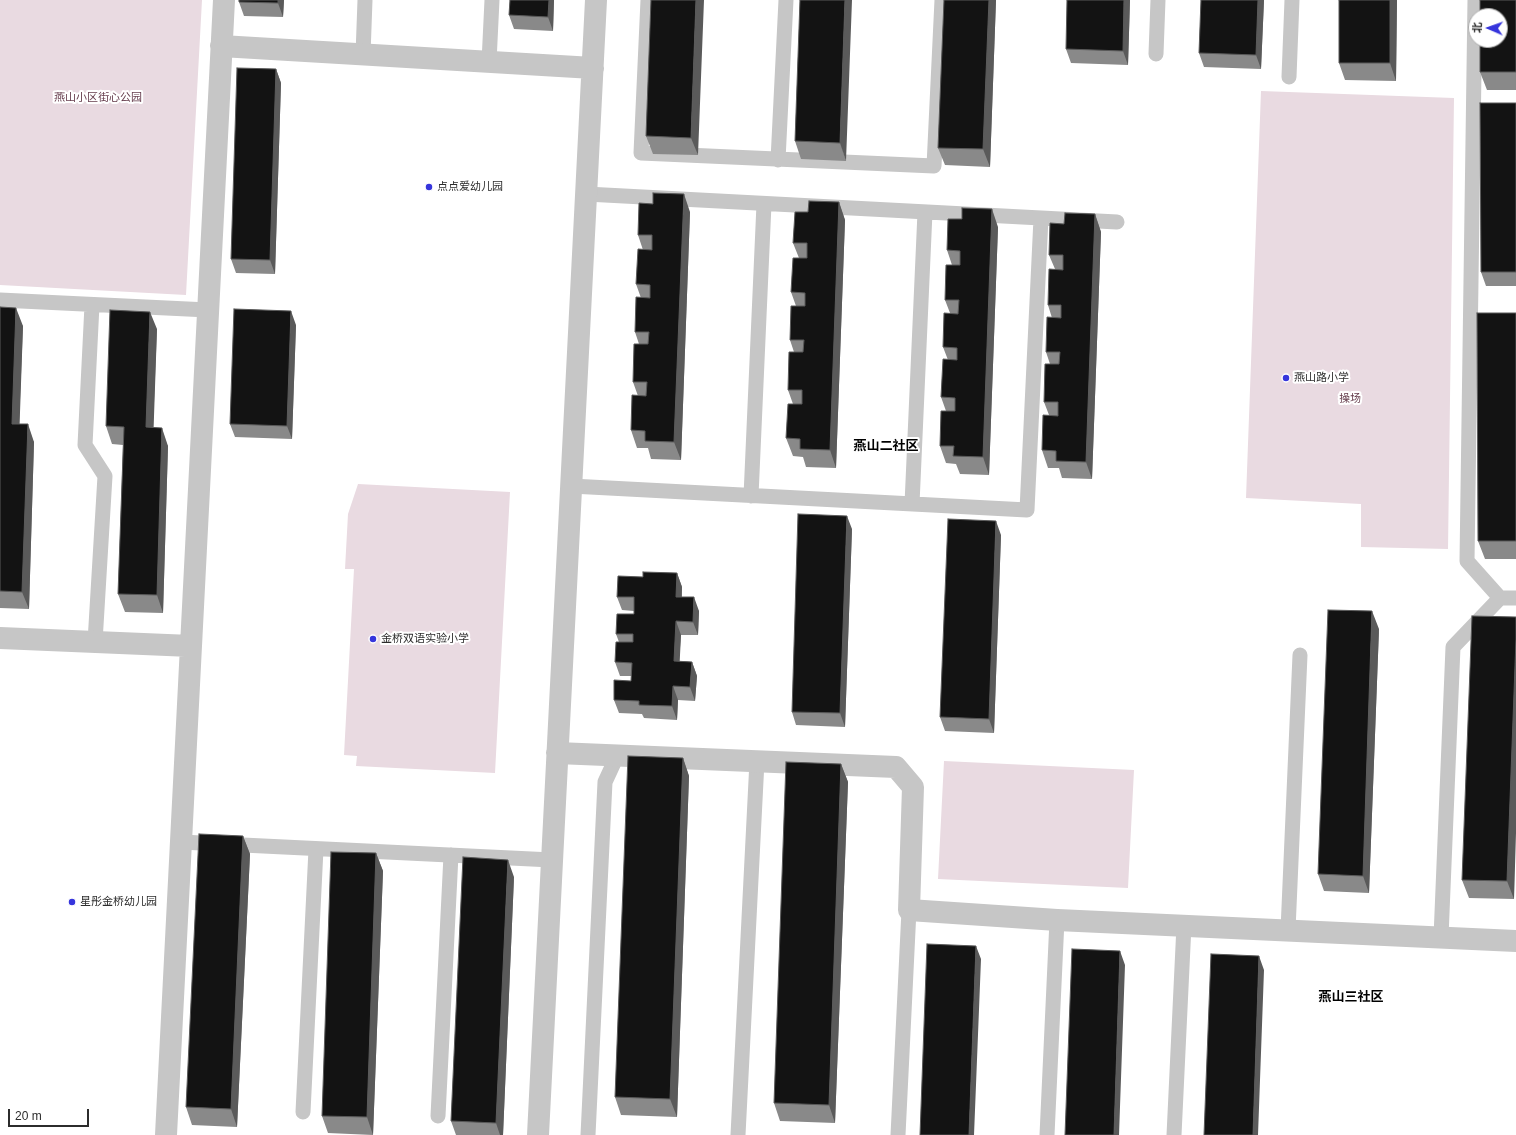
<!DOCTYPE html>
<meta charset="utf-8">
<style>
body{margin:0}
#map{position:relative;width:1516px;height:1135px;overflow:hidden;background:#fff;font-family:Arial,"Noto Sans SC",sans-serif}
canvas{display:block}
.north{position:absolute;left:1468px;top:8px;width:40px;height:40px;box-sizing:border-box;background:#fff;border:1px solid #ababab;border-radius:50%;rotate:272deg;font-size:11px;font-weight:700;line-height:16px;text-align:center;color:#2c2c2c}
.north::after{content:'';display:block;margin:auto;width:14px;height:18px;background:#3635dc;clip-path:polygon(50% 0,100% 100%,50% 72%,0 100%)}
.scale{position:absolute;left:8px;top:1109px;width:81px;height:18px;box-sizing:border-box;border:2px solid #2c2c2c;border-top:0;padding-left:5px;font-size:12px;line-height:14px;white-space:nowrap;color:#2c2c2c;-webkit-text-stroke:3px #fff;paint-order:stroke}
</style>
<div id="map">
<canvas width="1516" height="1135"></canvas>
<div class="north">北</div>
<div class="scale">20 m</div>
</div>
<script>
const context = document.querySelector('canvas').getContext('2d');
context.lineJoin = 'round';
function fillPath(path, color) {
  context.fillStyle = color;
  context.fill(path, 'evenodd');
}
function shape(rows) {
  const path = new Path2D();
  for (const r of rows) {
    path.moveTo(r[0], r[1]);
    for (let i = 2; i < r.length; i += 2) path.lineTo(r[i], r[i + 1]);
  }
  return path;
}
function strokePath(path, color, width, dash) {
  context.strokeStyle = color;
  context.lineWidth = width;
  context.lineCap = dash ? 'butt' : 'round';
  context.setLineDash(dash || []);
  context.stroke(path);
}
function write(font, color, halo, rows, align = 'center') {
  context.font = font + ' Arial,"Noto Sans SC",sans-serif';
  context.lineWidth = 4;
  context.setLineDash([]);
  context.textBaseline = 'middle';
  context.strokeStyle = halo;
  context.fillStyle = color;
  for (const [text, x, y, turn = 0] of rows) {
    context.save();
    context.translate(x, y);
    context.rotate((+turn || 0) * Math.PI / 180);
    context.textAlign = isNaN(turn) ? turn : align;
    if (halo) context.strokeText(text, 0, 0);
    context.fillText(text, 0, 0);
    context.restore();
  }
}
fillPath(shape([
 [0,0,202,0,186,295,0,285],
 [1261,91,1454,98,1448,549,1361,547,1361,504,1246,498],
 [358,484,510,492,495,773,356,766,357,756,344,755,354,569,345,569,348,514],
 [944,761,1134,770,1128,888,938,879]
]), '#e9dae1');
strokePath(shape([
 [648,0,641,153,934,166,942,0],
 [1475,0,1467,561,1500,598,1516,598],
 [1156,54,1158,0],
 [363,55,365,0],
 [489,62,492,0],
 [1289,77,1292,0],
 [778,160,786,0],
 [586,194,1117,222],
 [0,300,208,310],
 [92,305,85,445,105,476,95,642],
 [571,486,1027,510,1041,218],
 [751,496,764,204],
 [912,504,925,212],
 [181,842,552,860],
 [1288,930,1300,655],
 [1441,937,1453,647,1500,598],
 [303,1112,316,849],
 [438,1116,451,855],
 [588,1135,605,782,617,756],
 [738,1135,757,761],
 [898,1135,909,910],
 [1047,1135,1057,920],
 [1174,1135,1184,925]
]), '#c6c6c6', 15);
strokePath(shape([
 [221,46,593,68],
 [0,638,191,646],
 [557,753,896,767,913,787,909,910,1057,920,1516,941],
 [166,1135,224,0],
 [538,1135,596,0]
]), '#c6c6c6', 22);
fillPath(shape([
 [284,0,283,17,244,16,239,2],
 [510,0,554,0,553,31,514,29,509,15],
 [651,0,698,155,653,154,646,136],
 [800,0,846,161,801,159,795,141],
 [944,0,996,0,990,167,945,165,938,148],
 [1130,0,1128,65,1071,63,1066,49],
 [1201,0,1264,0,1261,69,1204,67,1199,53],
 [1339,0,1397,0,1396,81,1345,80,1339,63],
 [1516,0,1516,90,1487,90,1480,72],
 [276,69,281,83,275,274,236,273,231,259],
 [1516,103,1516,286,1486,286,1481,272],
 [839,202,845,220,836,468,806,467,803,457,793,456,786,438,793,404,788,390,794,352,790,340,796,306,791,292,799,258,793,243,808,212],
 [690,212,681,460,651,459,648,448,637,448,631,430,638,396,633,382,639,344,635,332,641,298,636,284,643,250,638,235],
 [1095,214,1101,232,1092,479,1062,478,1059,468,1048,468,1042,450,1049,415,1044,402,1050,364,1046,352,1052,318,1048,305,1055,269,1049,255,1064,224],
 [998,227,989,475,960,474,956,464,946,463,940,446,946,411,941,397,948,360,943,347,950,313,945,300,952,265,947,250],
 [0,307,23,326,19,424,34,442,29,609,0,608],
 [1516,313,1516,559,1485,559,1478,541],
 [296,325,292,439,235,437,230,424],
 [157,329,153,427,168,446,163,613,125,612,118,594,123,445,112,444,106,426],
 [852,529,845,727,796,725,792,712],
 [1001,535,994,733,945,731,940,717],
 [677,573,682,587,682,597,699,611,698,635,681,635,679,661,692,662,697,676,695,701,678,700,677,720,644,718,642,714,619,713,614,700,631,681,632,676,620,676,615,662,619,642,616,634,634,614,634,611,622,610,617,597,643,577],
 [1516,617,1514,899,1469,898,1462,880],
 [1379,629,1369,893,1324,891,1318,874],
 [683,758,689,776,677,1117,621,1115,615,1097],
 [841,764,848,782,835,1123,780,1121,774,1103],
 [243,836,250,854,237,1127,192,1125,186,1107],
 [376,853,383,871,373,1135,328,1133,322,1116],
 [514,877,503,1135,456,1135,451,1121]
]), '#898989');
fillPath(shape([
 [278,0,284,0,283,17,278,3],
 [549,0,554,0,553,31,548,17],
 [696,0,704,0,698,155,691,138],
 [845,0,852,0,846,161,840,143],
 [989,0,996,0,990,167,983,149],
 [1124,0,1130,0,1128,65,1123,51],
 [1258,0,1264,0,1261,69,1256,55],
 [1390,0,1397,0,1396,81,1390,63],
 [276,69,281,83,275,274,270,260],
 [684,194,690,212,681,460,674,442],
 [839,202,845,220,836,468,830,450],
 [992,209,998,227,989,475,983,457],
 [1095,214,1101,232,1092,479,1086,462],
 [16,308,23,326,19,441,12,424],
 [291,311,296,325,292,439,287,426],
 [150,312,157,329,153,445,146,427],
 [28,424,34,442,29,609,22,592],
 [162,428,168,446,163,613,157,595],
 [847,516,852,529,845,727,840,713],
 [996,521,1001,535,994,733,989,719],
 [677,573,682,587,681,610,676,597],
 [694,597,699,611,698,635,693,622],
 [1372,611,1379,629,1369,893,1363,876],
 [676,621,681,635,679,675,674,661],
 [1516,639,1516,833,1514,899,1507,881],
 [692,662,697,676,695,701,690,687],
 [673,686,678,700,677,720,672,706],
 [683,758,689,776,677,1117,670,1099],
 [841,764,848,782,835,1123,829,1105],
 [243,836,250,854,237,1127,231,1109],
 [376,853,383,871,373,1135,367,1117],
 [508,860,514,877,503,1135,500,1135,496,1123],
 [976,946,981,959,974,1135,969,1135],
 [1120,951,1125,965,1119,1135,1114,1135],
 [1259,956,1264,970,1258,1135,1253,1135]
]), '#5a5a5a');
const building = shape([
 [239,0,278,0,278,3,239,2,239,0],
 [510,0,549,0,548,17,509,15,510,0],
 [651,0,696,0,691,138,646,136,651,0],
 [800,0,845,0,840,143,795,141,800,0],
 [944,0,989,0,983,149,938,148,944,0],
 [1067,0,1124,0,1123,51,1066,49,1067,0],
 [1201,0,1258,0,1256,55,1199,53,1201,0],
 [1339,0,1390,0,1390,63,1339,63,1339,0],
 [1480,0,1516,0,1516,72,1480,72,1480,40,1500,40,1500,16,1480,16,1480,0],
 [237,68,276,69,270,260,231,259,237,68],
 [1480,103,1516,103,1516,272,1481,272,1480,103],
 [653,193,684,194,674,442,645,441,645,431,631,430,632,395,646,396,647,382,633,382,634,344,648,344,649,332,635,332,636,297,650,298,650,285,636,284,638,249,652,250,652,235,638,235,639,203,653,204,653,193],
 [809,201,839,202,830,450,800,449,800,439,786,438,788,404,802,404,802,390,788,390,789,352,803,352,804,340,790,340,791,306,805,306,805,293,791,292,793,258,807,258,807,243,793,243,795,212,808,212,809,201],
 [962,208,992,209,983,457,953,456,954,446,940,446,941,411,955,411,955,398,941,397,943,359,957,360,957,348,943,347,944,313,958,314,959,300,945,300,946,265,960,265,960,251,947,250,948,219,962,219,962,208],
 [1065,213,1095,214,1086,462,1056,461,1056,451,1042,450,1043,415,1058,416,1058,402,1044,402,1045,364,1059,364,1060,352,1046,352,1047,317,1061,318,1061,305,1048,305,1049,269,1063,270,1063,255,1049,255,1050,223,1064,224,1065,213],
 [0,307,16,308,12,424,28,424,22,592,0,591,0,307],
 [234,309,291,311,287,426,230,424,234,309],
 [110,310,150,312,146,427,162,428,157,595,118,594,124,427,106,426,110,310],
 [1477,313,1516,313,1516,541,1478,541,1477,313],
 [798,514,847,516,840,713,792,712,798,514],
 [948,519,996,521,989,719,940,717,948,519],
 [643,572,677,573,676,597,694,597,693,622,676,621,674,661,692,662,690,687,673,686,672,706,639,705,639,701,614,700,614,680,631,681,632,663,615,662,616,642,633,642,633,634,616,634,617,614,634,614,634,597,617,597,618,576,643,577,643,572],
 [1328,610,1372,611,1363,876,1318,874,1328,610],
 [1472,616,1516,617,1516,639,1507,881,1462,880,1472,616],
 [628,756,683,758,670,1099,615,1097,628,756],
 [786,762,841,764,829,1105,774,1103,786,762],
 [199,834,243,836,231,1109,186,1107,199,834],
 [331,852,376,853,367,1117,322,1116,331,852],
 [463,857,508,860,496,1123,451,1121,463,857],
 [927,944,976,946,969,1135,920,1135,927,944],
 [1072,949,1120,951,1114,1135,1065,1135,1072,949],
 [1211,954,1259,956,1253,1135,1204,1135,1211,954]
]);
fillPath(building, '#131313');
strokePath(building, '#5a5a5a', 1);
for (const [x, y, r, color] of [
 [429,187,4,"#3635dc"],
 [1286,378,4,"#3635dc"],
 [373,639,4,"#3635dc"],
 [72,902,4,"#3635dc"]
]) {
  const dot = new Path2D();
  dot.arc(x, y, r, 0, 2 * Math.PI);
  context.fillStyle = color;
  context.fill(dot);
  strokePath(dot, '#fff', 1.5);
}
write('11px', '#653c4c', '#fff', [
 ["燕山小区街心公园",98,98],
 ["操场",1350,399]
]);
write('11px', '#2c2c2c', '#fff', [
 ["点点爱幼儿园",437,187],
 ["燕山路小学",1294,378],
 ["金桥双语实验小学",381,639],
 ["星彤金桥幼儿园",80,902]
], 'left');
write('bold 13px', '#000', '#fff', [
 ["燕山二社区",886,446],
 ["燕山三社区",1351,997]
]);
</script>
